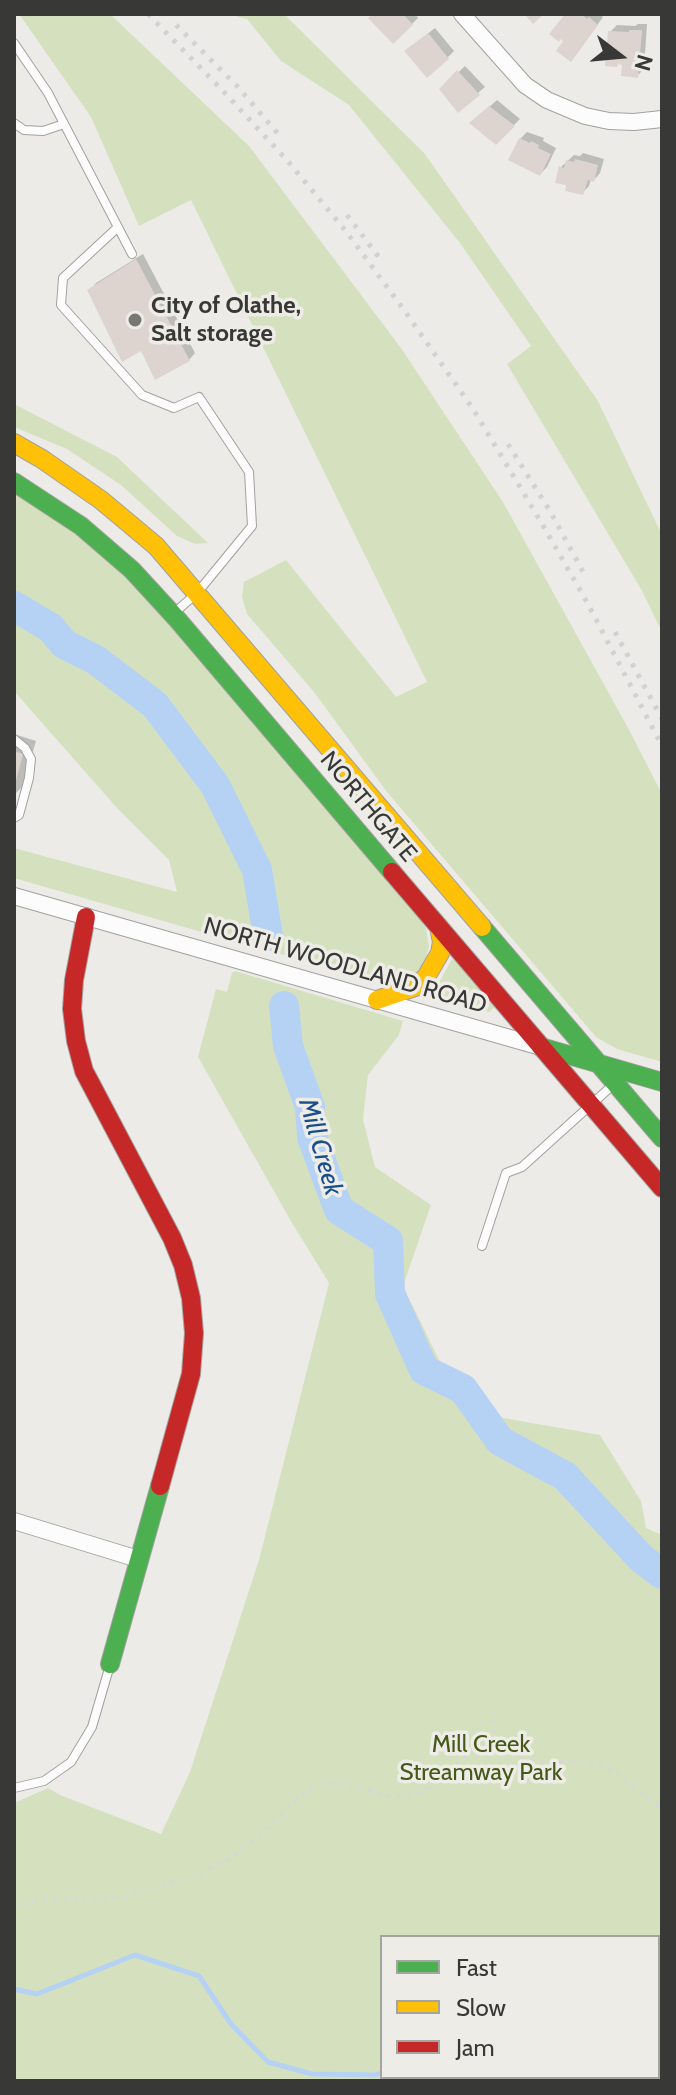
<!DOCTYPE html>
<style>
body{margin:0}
#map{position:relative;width:676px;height:2095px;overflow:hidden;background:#ecebe8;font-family:Cabin,sans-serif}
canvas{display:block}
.frame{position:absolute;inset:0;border:16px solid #383836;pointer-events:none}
.legend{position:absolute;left:380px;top:1935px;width:280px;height:144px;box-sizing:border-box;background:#edece7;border:2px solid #a5a4a0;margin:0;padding:10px 14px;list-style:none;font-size:24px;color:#383836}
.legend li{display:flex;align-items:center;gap:16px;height:40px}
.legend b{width:40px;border:2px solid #a5a4a0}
.north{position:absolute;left:580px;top:16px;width:80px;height:80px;-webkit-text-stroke:6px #edece7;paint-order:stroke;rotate:106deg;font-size:22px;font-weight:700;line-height:32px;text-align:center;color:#383836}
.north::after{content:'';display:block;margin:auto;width:28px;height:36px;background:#383836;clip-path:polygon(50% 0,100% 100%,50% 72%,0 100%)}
</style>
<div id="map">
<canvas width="676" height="2095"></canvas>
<div class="frame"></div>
<ul class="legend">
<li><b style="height:10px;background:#4caf50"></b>Fast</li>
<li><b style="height:10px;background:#ffc107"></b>Slow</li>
<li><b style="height:10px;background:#c62828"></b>Jam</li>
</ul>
<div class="north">N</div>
</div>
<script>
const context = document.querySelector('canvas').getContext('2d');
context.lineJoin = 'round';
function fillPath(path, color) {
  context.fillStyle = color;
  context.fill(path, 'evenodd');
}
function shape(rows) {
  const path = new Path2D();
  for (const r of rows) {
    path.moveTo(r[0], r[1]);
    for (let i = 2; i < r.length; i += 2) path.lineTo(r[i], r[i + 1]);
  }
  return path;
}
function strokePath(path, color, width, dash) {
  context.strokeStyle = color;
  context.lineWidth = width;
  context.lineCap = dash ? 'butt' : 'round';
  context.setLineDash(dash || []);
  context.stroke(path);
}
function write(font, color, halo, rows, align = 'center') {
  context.font = font + ' Cabin,sans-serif';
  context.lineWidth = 7;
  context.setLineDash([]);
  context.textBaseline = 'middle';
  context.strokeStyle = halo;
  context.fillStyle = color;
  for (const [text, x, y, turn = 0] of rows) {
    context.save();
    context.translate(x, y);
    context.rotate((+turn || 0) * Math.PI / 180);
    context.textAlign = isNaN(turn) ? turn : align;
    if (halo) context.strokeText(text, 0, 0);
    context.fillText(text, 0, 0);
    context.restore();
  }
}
fillPath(shape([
 [19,14,110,14,249,146,401,348,503,502,627,726,662,794,662,1062,617,1049,596,1037,387,792,314,692,247,614,242,597,244,582,286,560,396,697,427,682,191,200,139,226,91,117],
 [228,14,284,14,425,154,598,401,662,535,662,632,641,589,507,364,531,346,460,243,349,105,281,61,247,19],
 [14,404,117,457,208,543,195,544,177,536,121,485,67,449,14,427],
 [14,491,74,532,119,570,165,618,418,914,426,929,429,947,425,962,415,974,400,982,381,981,236,942,14,878,14,848,177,892,169,860,117,808,14,691],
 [452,959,455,960,495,1007,489,1012,431,997,430,993,441,979],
 [235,971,403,1021,399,1035,368,1075,363,1119,375,1167,431,1205,403,1286,440,1362,461,1392,463,1389,481,1414,600,1435,641,1501,646,1528,662,1535,662,2081,14,2081,14,1803,48,1788,60,1795,161,1834,190,1772,259,1560,329,1283,292,1223,198,1057,216,989,227,992,232,973],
 [382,1937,658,1937,658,2077,382,2077]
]), '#d5e1be');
fillPath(shape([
 [376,14,415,14,418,18,412,24],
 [567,14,599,14,603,17,577,53,566,41],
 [638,24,647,24,644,69,637,76,624,63,610,32,617,25,635,26],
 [435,28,454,51,447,58,413,45],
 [465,66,485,87,458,110,441,89],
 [497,100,520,119,496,143,478,117],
 [527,132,544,138,543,141,556,148,547,167,540,174,520,139],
 [583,153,604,159,600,173,594,180,591,179,589,186,582,193,568,184,561,167,574,155,580,156],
 [143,254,195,353,189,360,142,348,90,290,96,283],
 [14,734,36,741,23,786,14,795]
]), '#0003');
strokePath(shape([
 [14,1989,37,1994,135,1955,199,1976,231,2024,268,2062,312,2074,375,2075,382,2073],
 [533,2077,536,2081]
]), '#b5d2f5', 5);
strokePath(shape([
 [14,606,51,628,64,644,96,660,155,705,215,785,257,870,268,936],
 [284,1006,288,1046,310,1107,312,1137,339,1210,388,1241,390,1294,424,1370,463,1389,500,1441,565,1476,641,1558,662,1574]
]), '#b5d2f5', 30);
fillPath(shape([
 [373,14,403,14,413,25,393,44,368,18],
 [524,14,544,14,533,24],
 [565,14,581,14,587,19,589,17,598,25,571,62,556,51,563,41,560,39,559,42,549,34],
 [629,30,642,30,638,78,621,76,622,65,618,64,617,67,605,66,608,31,629,32],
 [428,33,449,59,427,78,404,51],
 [457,70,480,95,458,113,439,89],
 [489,106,515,126,496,145,469,123],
 [519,138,530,143,531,141,539,145,538,148,551,154,540,176,508,160],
 [575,159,598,165,594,182,588,180,583,195,565,191,566,185,555,183,559,166,564,168,566,160,574,162],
 [136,259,190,361,155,380,141,351,122,362,87,290],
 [14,751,23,754,15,784,14,784]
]), '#ded4cf');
const lane = shape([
 [14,43,48,93,132,254],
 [14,123,24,130,43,131,64,124],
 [118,227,63,278,61,305,142,395,174,408,199,397,249,472,252,526,197,593,173,614],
 [14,739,25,748,31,759,29,778,19,815,14,818],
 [482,1246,506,1173,522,1167,615,1083],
 [14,1788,44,1781,71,1762,92,1727,110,1665]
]);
const street = shape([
 [462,14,525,85,547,100,585,116,609,121,634,122,662,119],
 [14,896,541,1047],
 [14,1521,138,1559]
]);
const fast = shape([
 [14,482,81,526,132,570,177,619,392,872],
 [482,927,662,1138],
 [541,1047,662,1082],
 [110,1664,160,1486]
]);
const slow = shape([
 [14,443,42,459,101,500,156,546,482,927],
 [377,1000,415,987,426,977,440,953,442,942,439,927]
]);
const jam = shape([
 [392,872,662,1188],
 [86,917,74,980,72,1009,76,1041,84,1071,172,1238,183,1265,191,1298,194,1333,191,1374,160,1486]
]);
strokePath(lane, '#a2a19f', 10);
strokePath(street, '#a2a19f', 18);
strokePath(fast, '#a2a19f', 20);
strokePath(slow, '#a2a19f', 20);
strokePath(jam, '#a2a19f', 20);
strokePath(shape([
 [490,1710,495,1727,493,1746],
 [14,1907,42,1899,86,1899,122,1897,195,1876,232,1857,251,1843,302,1795,314,1787,327,1783,338,1783,388,1796,405,1796,420,1792,449,1775,461,1759,473,1752,483,1748,493,1748,531,1760,594,1763,610,1769,639,1790,662,1811]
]), '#d8d7d6', 3, [4, 6]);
strokePath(lane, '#fcfcfc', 8);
strokePath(street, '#fcfcfc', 16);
strokePath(fast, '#4caf50', 18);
strokePath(slow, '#ffc107', 18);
strokePath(jam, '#c62828', 18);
strokePath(shape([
 [148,14,223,91,286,159,345,230,404,310,473,409,541,522,588,604,662,746],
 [176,25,237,86,280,136],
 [347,215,381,260],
 [508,444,550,511,583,572],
 [615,632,662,719]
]), '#d2d2d2', 5, [4, 8]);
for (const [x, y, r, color] of [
 [135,320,8,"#777774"]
]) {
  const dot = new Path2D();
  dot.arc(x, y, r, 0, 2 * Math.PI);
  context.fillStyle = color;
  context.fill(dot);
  strokePath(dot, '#edece7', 3);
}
write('bold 24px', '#383836', '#edece7', [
 ["City of Olathe,",151,306],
 ["Salt storage",151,334]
], 'left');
write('24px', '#383836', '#edece7', [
 ["NORTHGATE",368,807,50],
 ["NORTH WOODLAND ROAD",345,966,16]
]);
write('24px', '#465918', '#edece7', [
 ["Mill Creek",481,1745],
 ["Streamway Park",481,1773]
]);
write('italic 26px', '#1a4e8b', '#edece7', [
 ["Mill Creek",320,1147,74]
]);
</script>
